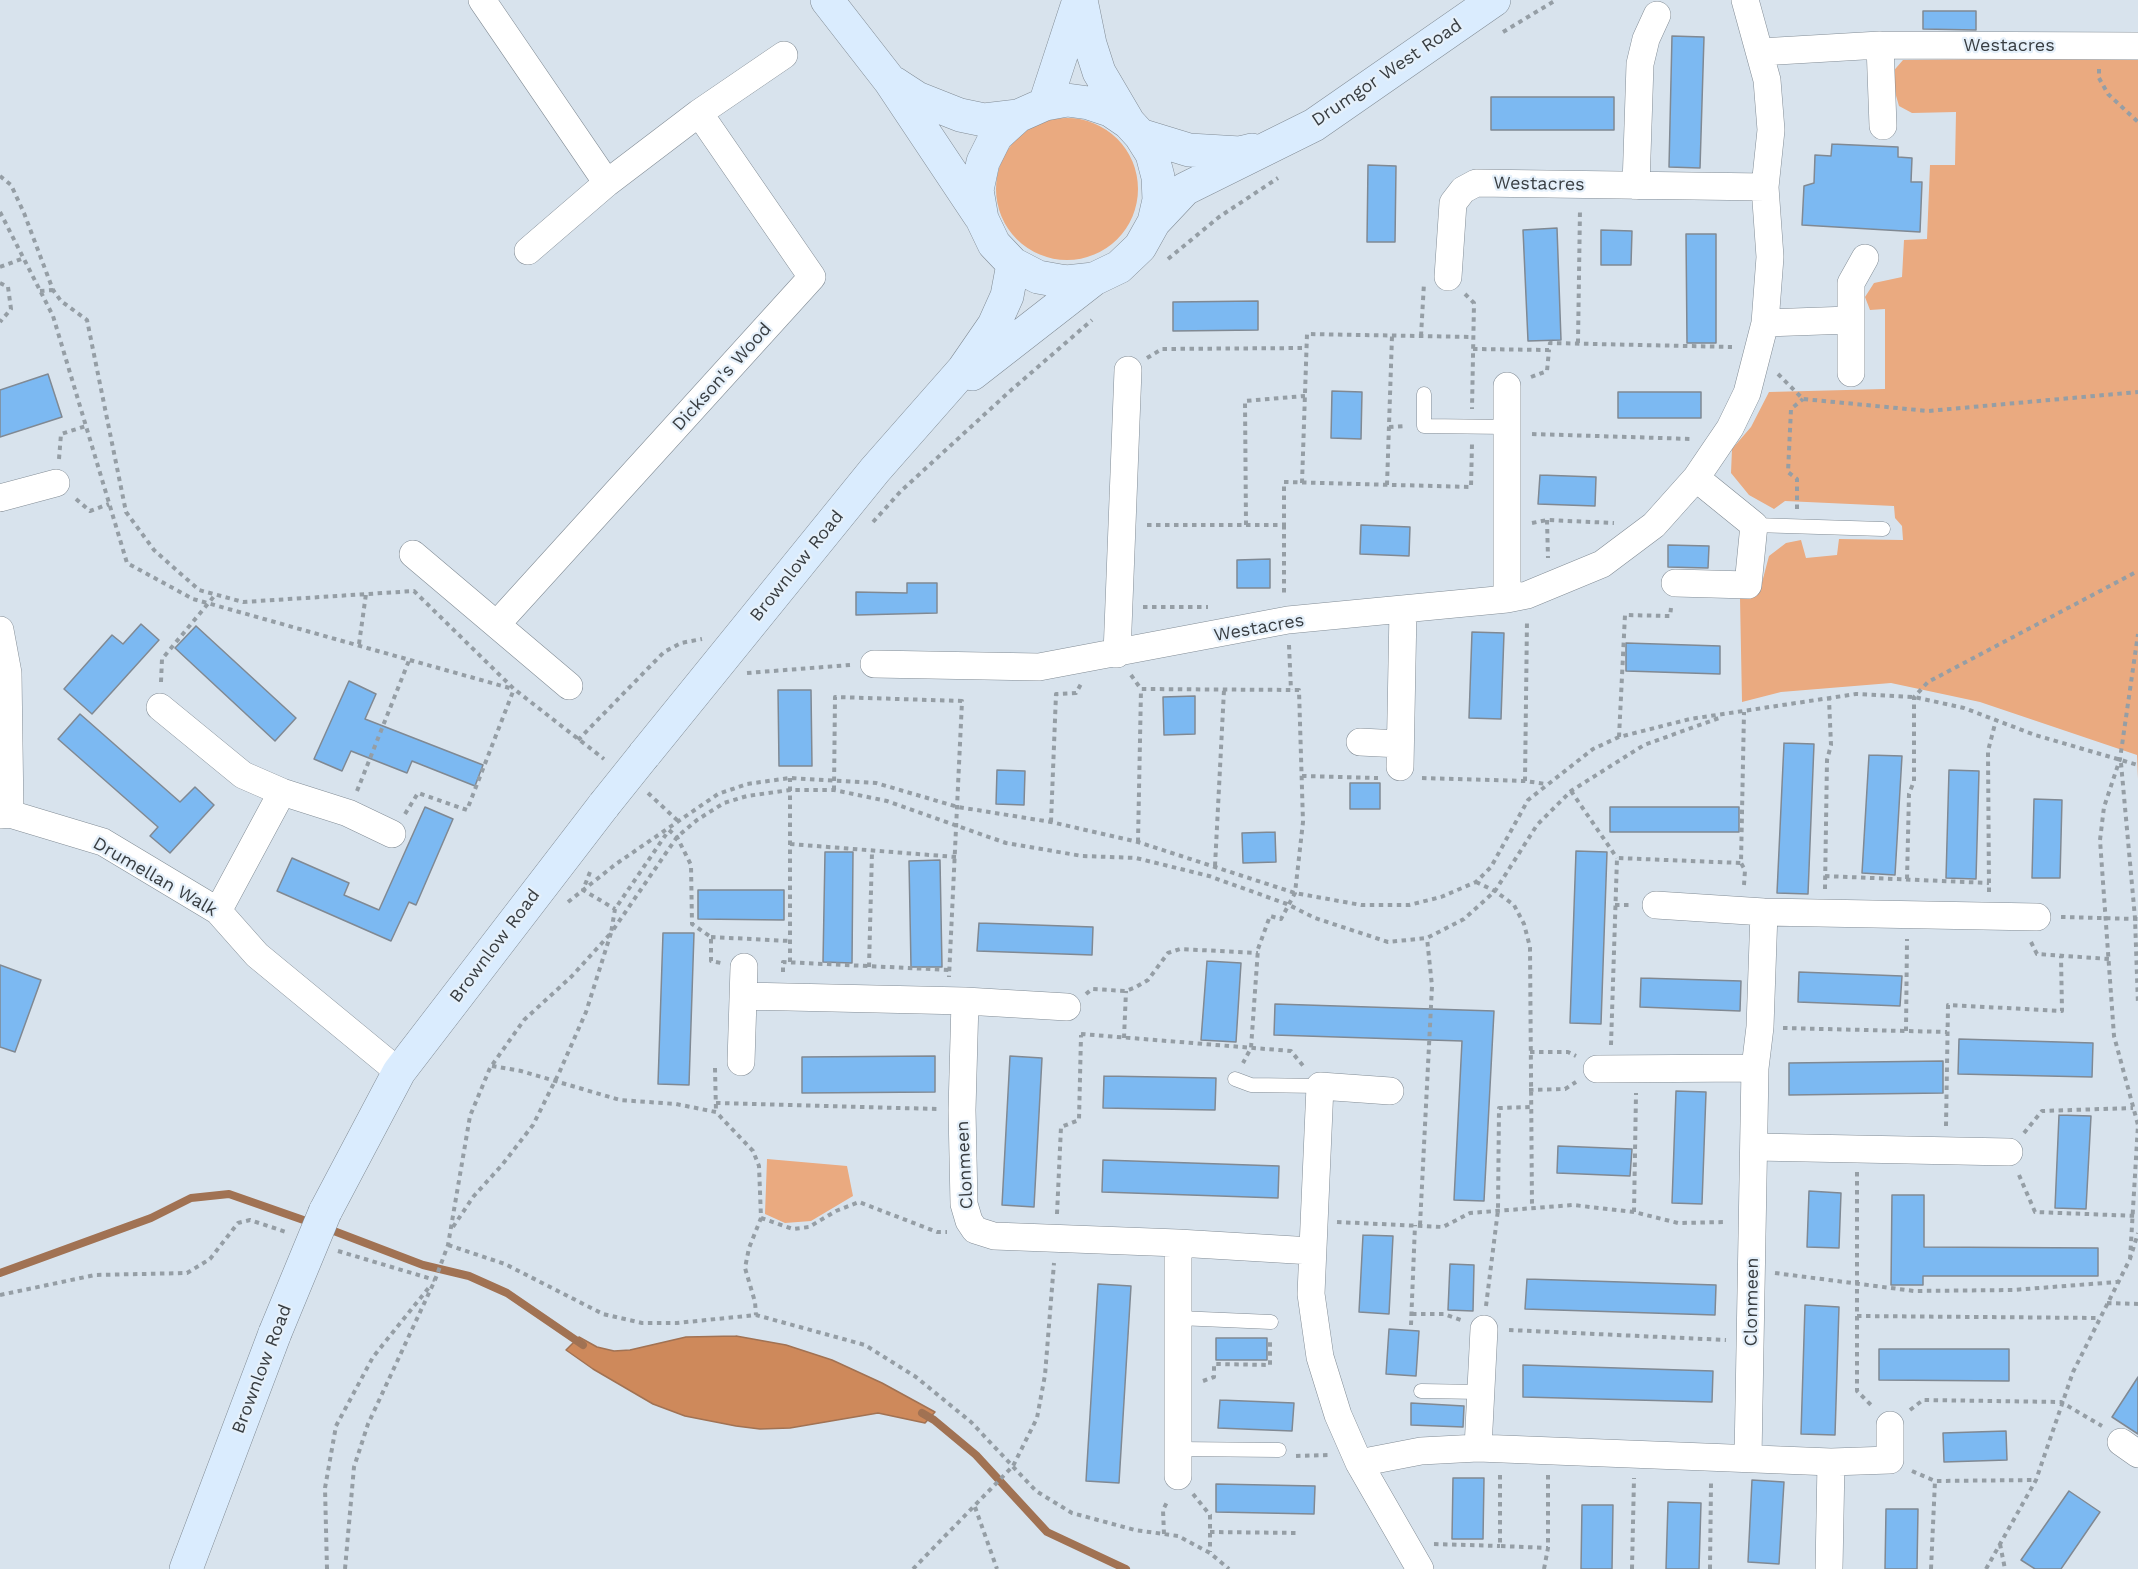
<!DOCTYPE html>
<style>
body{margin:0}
canvas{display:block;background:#d8e3ed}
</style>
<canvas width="2138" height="1569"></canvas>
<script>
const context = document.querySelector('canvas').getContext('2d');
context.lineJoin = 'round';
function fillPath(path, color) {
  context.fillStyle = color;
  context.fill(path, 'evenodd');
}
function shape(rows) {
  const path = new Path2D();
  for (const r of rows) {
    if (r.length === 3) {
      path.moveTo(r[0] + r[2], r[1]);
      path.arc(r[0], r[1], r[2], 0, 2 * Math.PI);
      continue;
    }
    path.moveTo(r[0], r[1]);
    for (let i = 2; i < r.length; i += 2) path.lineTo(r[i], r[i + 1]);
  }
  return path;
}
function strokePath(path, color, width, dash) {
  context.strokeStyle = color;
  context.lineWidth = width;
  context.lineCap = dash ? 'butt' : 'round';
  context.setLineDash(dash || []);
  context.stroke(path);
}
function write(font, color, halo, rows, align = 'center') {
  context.font = font + ' "Work Sans",sans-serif';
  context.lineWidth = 4.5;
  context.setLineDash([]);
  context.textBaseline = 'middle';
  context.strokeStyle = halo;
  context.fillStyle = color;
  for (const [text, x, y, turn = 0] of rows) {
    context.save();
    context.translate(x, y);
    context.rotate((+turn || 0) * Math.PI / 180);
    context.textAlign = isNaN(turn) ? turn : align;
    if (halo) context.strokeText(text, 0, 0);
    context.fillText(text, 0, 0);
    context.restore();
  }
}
fillPath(shape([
 [2138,58,2138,779,2137,755,1980,702,1891,683,1781,692,1742,702,1740,598,1760,590,1769,556,1786,543,1801,540,1806,558,1837,555,1839,539,1903,540,1902,526,1895,518,1894,506,1785,501,1774,509,1749,495,1731,473,1732,449,1751,427,1769,392,1885,389,1885,309,1870,310,1865,297,1874,283,1902,277,1904,240,1927,239,1930,165,1955,165,1956,112,1912,113,1899,106,1890,75,1903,60],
 [1067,189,71],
 [767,1159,847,1166,853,1196,811,1221,785,1223,765,1214]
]), '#eaaa80');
const water = shape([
 [736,1336,786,1345,832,1360,882,1383,935,1412,925,1423,878,1413,790,1428,760,1429,736,1426,685,1416,653,1404,593,1369,566,1350,579,1337,597,1347,614,1351,630,1350,686,1337,736,1336]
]);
fillPath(water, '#ce895b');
strokePath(water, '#a17253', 1.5);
strokePath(shape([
 [326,1228,423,1265,469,1276,507,1293,583,1345],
 [0,1273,151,1218,191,1198,229,1194,312,1223],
 [922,1413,934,1420,976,1455,1047,1532,1126,1569]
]), '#a17253', 8);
const building = shape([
 [1923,11,1976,11,1976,30,1923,29,1923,11],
 [1672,36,1704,37,1700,168,1669,167,1672,36],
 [1491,97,1614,97,1614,130,1491,130,1491,97],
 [1832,144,1898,147,1898,157,1912,158,1911,182,1922,182,1920,232,1802,225,1804,186,1814,183,1815,155,1831,156,1832,144],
 [1368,165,1396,166,1395,242,1367,242,1368,165],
 [1557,228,1561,340,1528,341,1523,230,1557,228],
 [1601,230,1632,231,1631,265,1601,265,1601,230],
 [1686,234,1716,234,1716,343,1687,343,1686,234],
 [1258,301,1258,330,1173,331,1173,302,1258,301],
 [48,374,62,417,0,437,0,390,48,374],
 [1332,391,1362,392,1361,439,1331,438,1332,391],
 [1618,392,1701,392,1701,418,1618,418,1618,392],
 [1540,475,1596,477,1595,506,1538,504,1540,475],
 [1361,525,1410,527,1409,556,1360,554,1361,525],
 [1668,545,1709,546,1708,568,1668,567,1668,545],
 [1270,559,1270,588,1237,588,1237,560,1270,559],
 [907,583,937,583,937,613,856,615,856,592,907,593,907,583],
 [141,624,159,640,92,714,64,689,112,635,123,644,141,624],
 [196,626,296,718,275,741,175,648,196,626],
 [1472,632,1504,633,1501,719,1469,718,1472,632],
 [1626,643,1720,646,1720,674,1626,671,1626,643],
 [349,681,376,694,365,719,483,765,475,786,412,761,407,773,351,751,342,771,314,759,349,681],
 [778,690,811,690,812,766,779,766,778,690],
 [1195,696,1195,734,1164,735,1163,697,1195,696],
 [80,714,180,802,195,787,214,805,170,853,150,836,158,827,58,739,80,714],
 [1784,743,1814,744,1808,894,1777,893,1784,743],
 [1869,755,1902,756,1895,875,1862,873,1869,755],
 [997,770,1025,771,1024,805,996,804,997,770],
 [1949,770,1979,771,1976,879,1946,878,1949,770],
 [1350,783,1380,783,1380,809,1350,809,1350,783],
 [2034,799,2062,800,2060,878,2032,878,2034,799],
 [425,807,453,819,416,905,409,902,391,941,277,891,292,858,349,883,344,895,379,910,425,807],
 [1610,807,1739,807,1739,832,1610,832,1610,807],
 [1275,832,1276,862,1243,863,1242,833,1275,832],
 [1576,851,1607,852,1601,1024,1570,1023,1576,851],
 [825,852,853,852,852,963,823,962,825,852],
 [940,860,942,967,911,967,909,861,940,860],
 [698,890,784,890,784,920,698,919,698,890],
 [979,923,1093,927,1092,955,977,951,979,923],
 [663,933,694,933,689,1085,658,1084,663,933],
 [1207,961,1241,963,1236,1042,1201,1040,1207,961],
 [0,965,41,980,15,1052,0,1047,0,965],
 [1799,972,1902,976,1900,1006,1798,1002,1799,972],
 [1641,978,1741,981,1740,1011,1640,1007,1641,978],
 [1275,1004,1494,1011,1484,1201,1454,1200,1462,1041,1274,1035,1275,1004],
 [1959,1039,2093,1043,2092,1077,1958,1074,1959,1039],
 [935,1056,935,1092,802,1093,802,1057,935,1056],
 [1010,1056,1042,1058,1034,1207,1002,1205,1010,1056],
 [1943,1061,1943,1093,1789,1095,1789,1063,1943,1061],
 [1104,1076,1216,1078,1215,1110,1103,1108,1104,1076],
 [1676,1091,1706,1092,1702,1204,1672,1203,1676,1091],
 [2059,1115,2091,1116,2086,1209,2055,1208,2059,1115],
 [1558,1146,1632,1149,1630,1176,1557,1173,1558,1146],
 [1103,1160,1279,1166,1278,1198,1102,1192,1103,1160],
 [1809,1191,1841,1193,1839,1248,1807,1247,1809,1191],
 [1892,1195,1924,1195,1924,1247,2098,1248,2098,1276,1923,1276,1923,1285,1891,1285,1892,1195],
 [1363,1235,1393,1236,1389,1314,1359,1312,1363,1235],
 [1450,1264,1474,1265,1473,1311,1448,1310,1450,1264],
 [1527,1279,1716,1285,1715,1315,1525,1309,1527,1279],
 [1098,1284,1131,1286,1119,1483,1086,1481,1098,1284],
 [1805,1305,1839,1307,1835,1435,1801,1434,1805,1305],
 [1389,1329,1419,1331,1416,1376,1386,1374,1389,1329],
 [1216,1338,1267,1338,1267,1360,1216,1360,1216,1338],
 [1879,1349,2009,1349,2009,1381,1879,1380,1879,1349],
 [1523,1365,1713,1371,1712,1402,1523,1397,1523,1365],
 [2138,1377,2138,1434,2112,1417,2138,1377],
 [1220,1400,1294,1403,1292,1431,1218,1428,1220,1400],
 [1411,1403,1464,1406,1463,1427,1411,1425,1411,1403],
 [2006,1431,2007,1460,1944,1462,1943,1433,2006,1431],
 [1453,1478,1484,1478,1483,1539,1452,1539,1453,1478],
 [1752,1480,1784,1482,1779,1564,1748,1562,1752,1480],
 [1216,1484,1315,1486,1314,1514,1216,1512,1216,1484],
 [2069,1491,2100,1512,2061,1569,2035,1569,2021,1560,2069,1491],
 [1668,1502,1701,1503,1699,1569,1666,1569,1668,1502],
 [1582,1505,1613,1505,1612,1569,1581,1569,1582,1505],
 [1886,1509,1918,1509,1917,1569,1885,1569,1886,1509]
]);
fillPath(building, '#7cb9f2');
strokePath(building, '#808993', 1.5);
const lane = shape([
 [1424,394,1424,426,1507,427],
 [1754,525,1883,529],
 [1235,1079,1251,1085,1320,1086],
 [1178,1318,1271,1322],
 [1421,1391,1480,1392],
 [1178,1449,1279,1450]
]);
const street = shape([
 [482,0,607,183],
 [1880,45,1883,126],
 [1760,52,1880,45,2138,46],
 [1636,186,1640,64,1646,39,1657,15],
 [528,251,607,183,699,113,784,55],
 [1448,277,1453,203,1463,190,1476,183,1765,187],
 [1765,323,1850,320],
 [1851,373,1851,283,1865,258],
 [1507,386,1507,599],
 [0,498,56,483],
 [413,554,569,686],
 [1675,583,1748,585,1754,525,1696,478],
 [497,624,812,277,699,113],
 [0,630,8,673,10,814],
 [1117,654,1128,370],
 [874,664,1039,667,1288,620,1507,599,1527,595,1602,564,1654,525,1696,478,1730,428,1747,393,1765,323,1770,257,1765,187,1771,130,1767,80,1745,0],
 [160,707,243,775,282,792,348,813,392,834],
 [1360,742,1400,744],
 [1400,767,1403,610],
 [0,815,10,814,103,842,218,911,257,955,399,1072],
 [1656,905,1764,912,2037,917],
 [218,911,282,792],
 [744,996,965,1001],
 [1067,1007,965,1001,962,1110,964,1204,969,1221,975,1230,994,1236,1178,1243],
 [741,1062,744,967],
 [1597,1069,1755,1068],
 [1390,1091,1320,1086,1311,1294,1320,1357,1338,1415,1359,1463,1420,1569],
 [1755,1147,2009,1152],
 [2121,1442,2138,1454],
 [1478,1448,1831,1462,1890,1460,1890,1425],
 [1748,1458,1755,1068,1760,1027,1764,912],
 [1359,1463,1421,1451,1478,1448,1484,1329],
 [1178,1476,1178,1243,1312,1251],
 [1829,1569,1831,1462]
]);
const secondary = shape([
 [827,0,890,81,980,216],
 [1081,0,1090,44,1099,72,1129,123],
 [894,83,917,98,960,115,984,120,1018,116],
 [1045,104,1079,0],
 [1140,135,1189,150,1240,153,1252,150],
 [1154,222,1159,200,1158,177,1152,154,1140,135,1129,123,1110,110,1089,103,1067,100,1045,104,1018,116,996,136,983,162,977,190,982,219,994,244,1013,264,1038,277,1066,282,1094,279,1119,267,1140,247,1154,222,1185,189,1314,125,1494,0],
 [972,374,1094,279],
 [644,755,875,470,963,370,994,325,1007,296,1013,264],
 [325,1212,399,1072,604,805],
 [186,1569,275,1333]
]);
strokePath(lane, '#828c95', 15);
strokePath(street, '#828c95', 28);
strokePath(secondary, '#828c95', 34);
strokePath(shape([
 [1503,32,1556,0],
 [2099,69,2099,78,2108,94,2138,122],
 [0,176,11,185,24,213,53,290,61,301,87,320,126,512,154,550,199,590,243,602,414,591,514,689,604,759],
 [0,212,53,316,127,563,193,599,513,689],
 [1168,259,1219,217,1278,178],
 [0,267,24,258],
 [0,283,8,287,11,309,0,322],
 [40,291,53,290],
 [1465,294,1474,303,1472,409],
 [1421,336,1424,283],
 [1578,343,1580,209],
 [1473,349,1549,350,1550,343,1732,347],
 [1147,358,1162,349,1306,348],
 [1778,374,1803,399,1928,411,2138,392],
 [1531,377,1547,371,1549,350],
 [1389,427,1405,426],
 [1532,434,1692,439],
 [59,459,61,434,86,426],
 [1302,483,1307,334,1473,337],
 [1387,485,1392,336],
 [76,499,90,511,109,504],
 [1797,509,1797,479,1788,472,1791,409,1803,399],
 [1547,520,1548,558],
 [873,522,901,491,1009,392,1092,320],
 [1532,523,1547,520,1614,523],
 [1147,525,1284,525,1284,482,1471,487,1472,444],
 [1246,525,1245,401,1305,396],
 [1284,525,1284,596],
 [1143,607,1208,607],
 [359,644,366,594],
 [1289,645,1291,690],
 [747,673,850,665],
 [1131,675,1141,689,1299,690,1303,822,1295,893,1281,919,1270,916,1258,949,1251,1048,1243,1063],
 [161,682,162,659,216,594],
 [1619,737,1625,615,1670,616,1671,608],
 [578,740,664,652,681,643,702,639],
 [2121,763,2135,918,2138,1005],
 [1302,776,1378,778],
 [1422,778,1525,781,1546,784],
 [1525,781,1527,620],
 [834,790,835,697,962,701,949,977],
 [357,791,410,658],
 [1571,791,1617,858],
 [648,793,678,821],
 [405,814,418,793,467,810,514,689],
 [1051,822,1056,694,1076,693,1081,684],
 [669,830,677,837,691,865,692,924,711,937,711,961,721,963],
 [1138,842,1141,689],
 [790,844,956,857],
 [1215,866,1224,690],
 [590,872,583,890,615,909],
 [1825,876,1989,883],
 [1907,879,1909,794,1914,781,1914,697,1928,682,2138,571],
 [1476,882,1495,891,1514,905,1524,924,1530,947,1532,1207],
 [1744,885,1745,870,1741,863,1744,712],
 [1825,889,1827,760,1831,745,1829,699],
 [1989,892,1988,751,1996,720],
 [568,902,616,864,718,794,747,784,790,778,876,783,958,807,1051,822,1138,842,1295,893,1361,905,1409,905,1441,897,1476,882,1491,867,1528,800,1593,749,1619,737,1690,719,1856,694,1914,697,1964,708,2035,735,2138,765],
 [1615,905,1633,905],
 [2061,917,2138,919],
 [711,937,790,941],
 [2031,942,2037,954,2109,959],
 [790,962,790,778],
 [869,967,872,852],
 [783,972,783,962,950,970],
 [1086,994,1092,989,1126,991,1136,987,1148,980,1168,953,1180,949,1258,953],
 [1783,1028,1947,1032],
 [1906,1031,1907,939],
 [1081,1034,1291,1051,1304,1067],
 [1124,1038,1126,991],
 [1611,1045,1617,858,1741,863],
 [1530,1052,1568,1052,1576,1056],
 [492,1066,521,1071,620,1100,676,1104,716,1112,753,1151,759,1166,761,1218,749,1248,745,1268,755,1302,756,1315],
 [715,1068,716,1112],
 [1529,1090,1565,1089,1576,1082],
 [716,1103,937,1109],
 [1946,1126,1948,1005,2062,1011,2061,956],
 [2024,1133,2042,1111,2133,1108],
 [1857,1172,1857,1391,1873,1407],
 [2019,1175,2035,1212,2138,1216],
 [1634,1212,1636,1093],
 [1057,1214,1061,1127,1079,1120,1081,1035],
 [761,1218,793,1229,809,1227,836,1211,859,1202,937,1232,947,1232],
 [1337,1222,1443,1227,1470,1213,1573,1205,1634,1212,1678,1223,1726,1222],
 [1420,1225,1432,986,1427,938],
 [453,1227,473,1197,502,1165,533,1125,559,1073,586,1012,611,933,677,837,697,820,724,803,747,796,790,790,834,790,887,801,1006,843,1082,856,1136,858,1209,876,1287,904,1315,918,1388,942,1427,938,1464,919,1495,891,1537,825,1571,791,1644,745,1719,718],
 [448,1245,505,1264,603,1314,642,1323,677,1323,756,1315,865,1345,916,1377,971,1422,1036,1491,1072,1513,1135,1530,1178,1536,1210,1553,1229,1569],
 [338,1251,435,1280],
 [2130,1259,2138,1125,2114,1036,2100,840,2104,807,2120,759,2138,634],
 [1775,1273,1914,1291,2013,1290,2117,1282],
 [0,1295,95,1275,187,1273,210,1259,238,1223,250,1220,286,1232],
 [2107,1303,2138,1304],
 [1486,1306,1498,1210,1499,1108,1530,1107],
 [1412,1314,1444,1314,1461,1320],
 [1857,1316,2100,1318],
 [1411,1325,1415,1225],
 [1509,1330,1726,1340],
 [1203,1381,1214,1377,1214,1364,1270,1365,1270,1341],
 [1910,1410,1923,1400,2061,1402,2102,1426],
 [1296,1456,1328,1455],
 [1912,1471,1935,1481,2036,1480],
 [1500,1475,1500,1546,1548,1548],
 [1193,1494,1210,1515,1210,1552],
 [975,1507,997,1569],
 [1210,1532,1298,1533],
 [1164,1534,1163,1510,1168,1500],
 [1434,1544,1500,1546],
 [2000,1544,2005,1569],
 [327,1569,325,1488,336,1426,373,1357,431,1285],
 [345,1569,354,1467,368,1424,435,1280,448,1245,470,1116,490,1068,524,1020,572,976,611,933,615,909,667,833],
 [913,1569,1013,1466,1037,1418,1045,1375,1054,1263],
 [1544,1569,1548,1548,1548,1475],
 [1632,1569,1634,1478],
 [1710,1569,1711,1483],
 [1931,1569,1935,1481],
 [1986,1569,2036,1480,2073,1372,2130,1259,2138,1233]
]), '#959ea5', 4, [4.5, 4.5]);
strokePath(lane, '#fff', 14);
strokePath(street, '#fff', 27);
strokePath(secondary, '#daecfe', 33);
const secondaryBridge = shape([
 [604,805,644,755],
 [275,1333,325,1212]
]);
strokePath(secondaryBridge, '#828c95', 34, []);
strokePath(secondaryBridge, '#daecfe', 33);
write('18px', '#383d41', '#e5f0fa', [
 ["Westacres",2009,46],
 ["Drumgor West Road",1387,73,-34],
 ["Westacres",1539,184,1],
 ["Dickson's Wood",722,377,-48],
 ["Brownlow Road",797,566,-51],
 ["Westacres",1259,628,-10],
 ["Drumellan Walk",155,877,30],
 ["Brownlow Road",495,946,-53],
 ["Clonmeen",965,1165,-93],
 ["Clonmeen",1752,1302,-89],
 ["Brownlow Road",262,1369,-69]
]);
</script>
